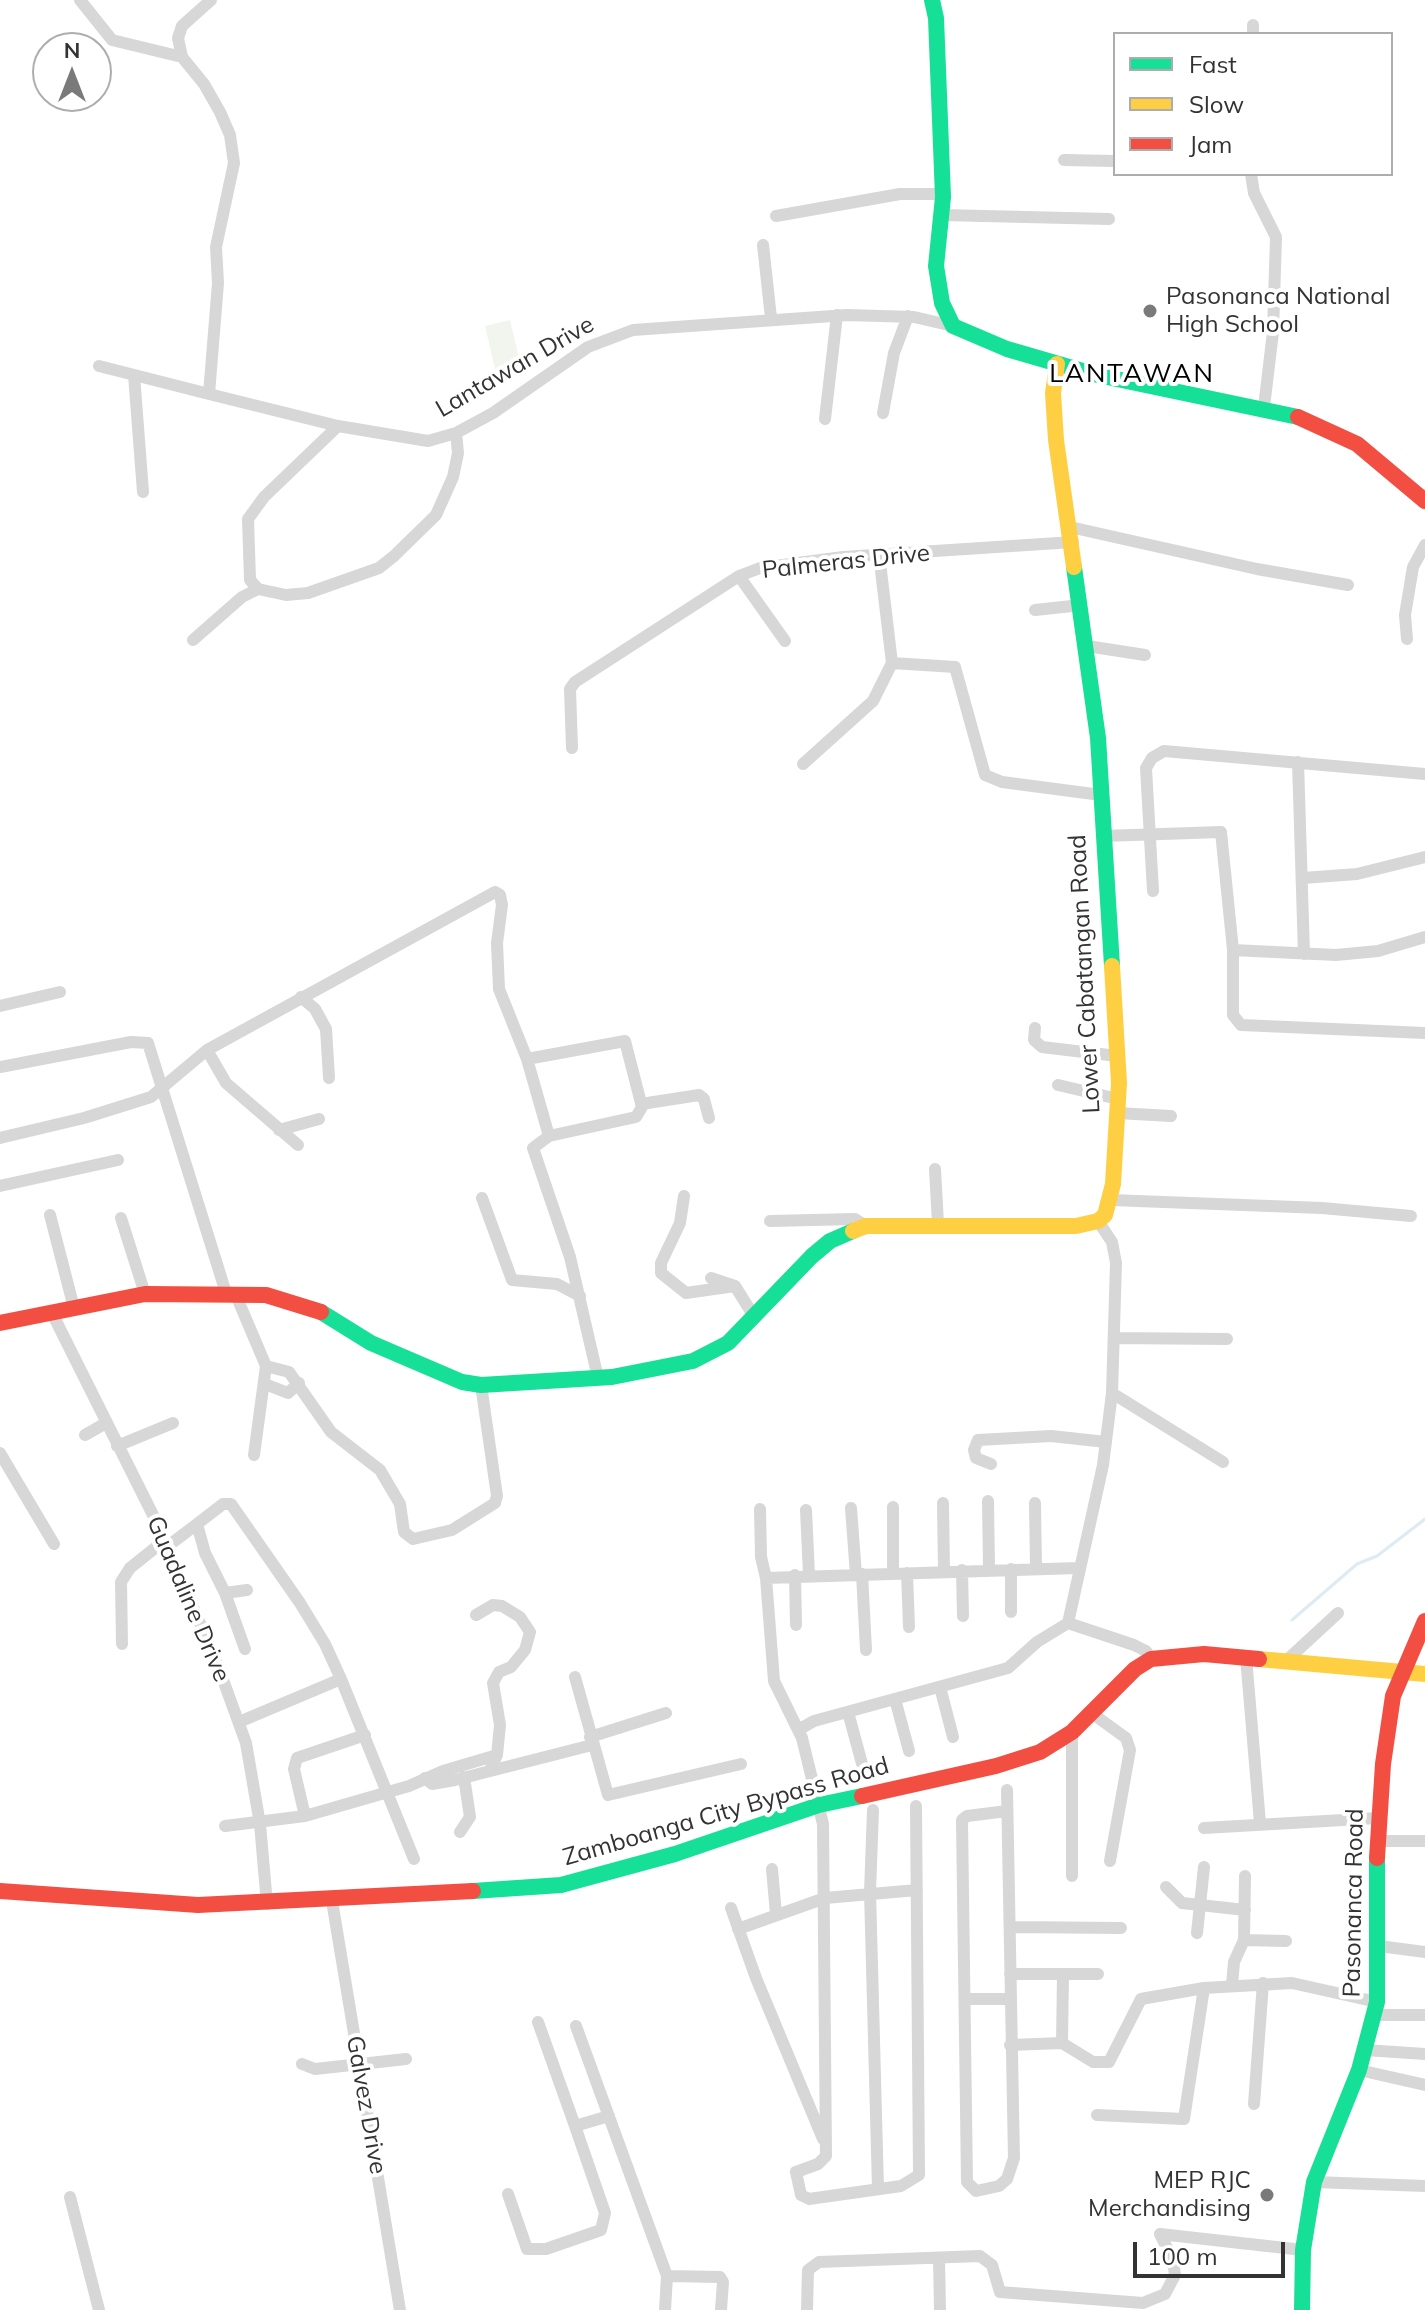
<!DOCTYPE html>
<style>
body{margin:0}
#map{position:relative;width:1425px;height:2310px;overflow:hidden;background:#fff;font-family:Mulish,sans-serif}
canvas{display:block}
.legend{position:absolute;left:1113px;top:32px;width:280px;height:144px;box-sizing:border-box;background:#fff;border:2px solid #adadad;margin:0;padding:10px 14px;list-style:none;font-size:24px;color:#333}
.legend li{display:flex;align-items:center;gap:16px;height:40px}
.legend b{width:40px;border:2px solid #adadad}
.north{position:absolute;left:32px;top:32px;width:80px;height:80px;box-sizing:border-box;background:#fff;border:2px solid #adadad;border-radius:50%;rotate:0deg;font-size:22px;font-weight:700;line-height:32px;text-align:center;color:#333}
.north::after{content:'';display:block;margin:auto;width:28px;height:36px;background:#7a7a7a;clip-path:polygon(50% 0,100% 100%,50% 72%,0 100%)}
.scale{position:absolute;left:1133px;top:2242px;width:152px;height:36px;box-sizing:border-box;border:4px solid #333;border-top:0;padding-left:10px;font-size:24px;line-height:28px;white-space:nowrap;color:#333;-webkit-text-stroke:6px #fff;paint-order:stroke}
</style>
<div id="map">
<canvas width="1425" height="2310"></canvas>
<ul class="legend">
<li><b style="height:10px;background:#16e098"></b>Fast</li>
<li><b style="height:10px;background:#ffcf43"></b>Slow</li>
<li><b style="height:10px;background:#f24e42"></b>Jam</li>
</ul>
<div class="north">N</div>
<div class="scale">100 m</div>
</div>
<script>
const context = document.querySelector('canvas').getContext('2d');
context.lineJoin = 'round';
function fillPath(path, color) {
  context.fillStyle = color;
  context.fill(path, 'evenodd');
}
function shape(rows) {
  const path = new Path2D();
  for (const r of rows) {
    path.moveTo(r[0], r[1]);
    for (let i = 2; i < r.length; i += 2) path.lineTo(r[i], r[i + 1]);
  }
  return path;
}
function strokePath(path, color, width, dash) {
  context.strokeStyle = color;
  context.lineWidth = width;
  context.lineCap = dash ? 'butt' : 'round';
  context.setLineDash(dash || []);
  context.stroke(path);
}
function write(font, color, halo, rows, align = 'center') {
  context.font = font + ' Mulish,sans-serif';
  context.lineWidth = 8;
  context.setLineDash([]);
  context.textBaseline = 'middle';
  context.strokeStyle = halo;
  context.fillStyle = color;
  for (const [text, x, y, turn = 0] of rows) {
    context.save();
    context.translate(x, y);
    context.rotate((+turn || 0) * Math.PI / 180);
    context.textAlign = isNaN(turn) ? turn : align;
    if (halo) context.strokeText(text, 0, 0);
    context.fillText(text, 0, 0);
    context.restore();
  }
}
fillPath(shape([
 [510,320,521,367,496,373,485,326]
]), '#f1f5ed');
strokePath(shape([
 [1292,1620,1357,1564,1377,1556,1425,1519]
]), '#ddebf3', 3);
strokePath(shape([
 [80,0,112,40,182,57],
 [211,0,182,26,178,38,182,57,204,84,220,112,230,135,234,163,216,247,218,283,209,394,338,426,428,441,456,433,493,413,588,347,633,330,847,315,914,317,953,326],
 [1253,25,1253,34],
 [1064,160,1115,161],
 [1251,174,1254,193,1276,237,1273,332,1264,407],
 [942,215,1109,219],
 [776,216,900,194,943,194],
 [763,245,771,318],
 [99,366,209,394],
 [134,375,143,492],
 [883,413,894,353,908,316],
 [825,419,837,315],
 [338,426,264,497,248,519,250,580,258,589,286,595,308,593,379,568,394,556,436,515,453,477,458,453,456,433],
 [1070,527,1257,569,1348,585],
 [879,554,892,663,955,667,985,775,1002,782,1101,795],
 [739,576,785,641],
 [1035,610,1081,605],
 [1407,639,1405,615,1413,567,1425,545],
 [193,640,242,597,258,589],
 [1087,646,1145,655],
 [572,748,570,689,575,682,739,576,760,568,843,557,1073,542],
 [1298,762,1304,954],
 [803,764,873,701,892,663],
 [1103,836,1221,832,1233,950,1233,1015,1241,1025,1425,1033],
 [1303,878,1357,874,1425,857],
 [1153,891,1146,768,1152,758,1164,751,1425,774],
 [1233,950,1336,955,1378,951,1425,937],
 [301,997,315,1009,326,1029,329,1078],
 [0,1006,60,992],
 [1035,1028,1034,1040,1042,1047,1117,1056],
 [207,1050,226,1083,298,1145],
 [527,1059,625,1041,642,1107,636,1117,549,1136,533,1148,570,1257,598,1378],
 [0,1067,131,1042,148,1043,226,1293],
 [1058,1085,1118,1099],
 [641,1104,699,1095,704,1099,709,1118],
 [1117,1113,1171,1116],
 [279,1130,319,1119],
 [0,1138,84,1118,151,1097,207,1050,495,892,500,895,502,905,497,943,499,989,527,1059,549,1136],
 [935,1169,938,1224],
 [0,1186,118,1160],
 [684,1196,680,1223,661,1263,661,1273,686,1293,735,1286],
 [482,1198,512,1280,557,1284,580,1296],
 [1111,1200,1322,1208,1411,1216],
 [50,1215,74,1308],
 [121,1218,145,1294],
 [770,1221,855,1219,866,1226],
 [711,1278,735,1286,755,1318],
 [235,1293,266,1366,254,1455],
 [52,1313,161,1531,218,1666,246,1743,260,1824,267,1904],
 [1114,1338,1227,1339],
 [266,1366,289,1372,331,1432,380,1470,400,1504,404,1532,413,1539,452,1530,495,1503,497,1496,481,1385],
 [265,1384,288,1393,299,1383],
 [1112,1393,1223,1462],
 [85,1435,106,1423],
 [117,1446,173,1423],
 [0,1453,54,1544],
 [991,1464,976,1458,974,1450,978,1440,1051,1436,1106,1442],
 [988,1501,989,1568],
 [943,1503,944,1571],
 [1035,1503,1036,1568],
 [893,1507,893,1573],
 [851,1508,856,1575],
 [760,1509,761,1557,766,1578,1078,1568],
 [806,1510,809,1575],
 [197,1524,223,1504,231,1504,300,1603,325,1644,341,1679,414,1859],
 [168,1546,197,1524,205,1553,225,1593,247,1590],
 [1011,1569,1011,1612],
 [962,1570,963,1616],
 [907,1573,909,1627],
 [862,1574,866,1650],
 [795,1575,796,1625],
 [766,1578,774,1681,802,1738,823,1824,826,2156,818,2164,796,2172,801,2195,809,2199,901,2186,919,2175,916,1806],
 [225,1593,245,1649],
 [476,1615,493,1605,502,1606,520,1617,530,1632,525,1650,511,1667,499,1672,493,1683,500,1725,497,1755,490,1770],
 [1068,1623,1134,1645,1146,1651,1151,1659],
 [122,1644,121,1582,130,1568,165,1540],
 [1246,1657,1260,1823],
 [1287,1660,1338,1613],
 [575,1677,608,1795,741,1764],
 [940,1687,953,1737],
 [895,1699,909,1751],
 [848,1712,864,1771],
 [1093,1714,1126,1738,1130,1750,1110,1861],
 [239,1722,341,1679],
 [798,1730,814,1721,1008,1668,1037,1642,1068,1623,1103,1465,1112,1393,1116,1263,1112,1242,1098,1221],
 [590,1737,666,1713],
 [425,1778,432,1784,455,1780,592,1745],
 [1007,1790,1014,2158,1007,2179,999,2186,976,2191,967,2182,962,1820,967,1816,1007,1811],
 [873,1810,870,1892,878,2188],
 [305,1816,294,1769,297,1758,365,1735],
 [225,1826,305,1816,409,1786,443,1771,497,1755],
 [1204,1828,1378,1818],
 [460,1832,470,1817,464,1777],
 [1377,1841,1425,1841],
 [772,1869,776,1914],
 [1072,1876,1072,1732],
 [1166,1887,1182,1903,1245,1910],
 [332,1901,400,2310],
 [731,1908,756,1978,823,2139],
 [1010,1927,1121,1928],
 [738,1929,825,1898,917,1890],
 [1197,1933,1204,1867],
 [1244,1940,1286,1941],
 [1379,1946,1425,1952],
 [1010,1974,1098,1974],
 [1232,1985,1234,1962,1244,1940,1245,1876],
 [965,1999,1010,1999],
 [1375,2015,1425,2015],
 [538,2022,575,2126],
 [576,2026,667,2276,665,2310],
 [1062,2043,1093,2062,1109,2062,1141,1999,1204,1988,1292,1983,1377,2002],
 [1010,2045,1062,2043,1063,1974],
 [1365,2050,1425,2054],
 [302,2064,315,2069,406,2059],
 [1359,2070,1425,2085],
 [1254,2104,1263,1983],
 [1097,2115,1184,2119,1204,1988],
 [1314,2182,1425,2186],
 [508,2194,527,2249,546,2249,601,2230,605,2213,575,2126,609,2116],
 [70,2197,99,2310],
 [1160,2234,1303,2250],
 [939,2258,940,2310],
 [667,2276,720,2277,723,2282,721,2310],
 [807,2310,808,2270,819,2262,980,2256,992,2265,1000,2292,1143,2303,1165,2294,1175,2275,1173,2260,1160,2234]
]), '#d7d7d7', 12);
strokePath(shape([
 [932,0,936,18,943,197,936,266,942,303,953,326,1007,349,1093,374,1298,417],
 [1074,567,1098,738,1112,966],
 [321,1312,371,1343,462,1382,481,1385,612,1377,693,1361,728,1343,812,1256,830,1241,853,1231],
 [473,1891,561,1885,675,1854,819,1805,862,1796],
 [1302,2310,1303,2250,1314,2182,1359,2070,1377,2002,1377,1858]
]), '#16e098', 16);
strokePath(shape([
 [1057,364,1053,393,1056,440,1074,567],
 [853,1231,866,1226,1076,1226,1098,1221,1105,1215,1113,1184,1119,1083,1112,966],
 [1259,1659,1425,1674]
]), '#ffcf43', 16);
strokePath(shape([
 [1298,417,1357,444,1425,501],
 [0,1323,145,1294,266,1295,321,1312],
 [862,1796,996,1766,1040,1752,1072,1732,1135,1669,1151,1659,1204,1654,1259,1659],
 [1377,1858,1383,1764,1393,1696,1425,1621],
 [0,1891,198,1905,473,1891]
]), '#f24e42', 16);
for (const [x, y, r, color] of [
 [1150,311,8,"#7a7a7a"],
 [1267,2195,8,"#7a7a7a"]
]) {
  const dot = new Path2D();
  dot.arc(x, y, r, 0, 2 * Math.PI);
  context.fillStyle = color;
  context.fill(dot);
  strokePath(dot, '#fff', 3);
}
write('24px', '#333', '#fff', [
 ["Pasonanca National",1166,297],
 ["High School",1166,325],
 ["MEP RJC",1251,2181,"right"],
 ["Merchandising",1251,2209,"right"]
], 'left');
write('24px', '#333', '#fff', [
 ["Lantawan Drive",515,367,-30],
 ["Palmeras Drive",846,562,-6],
 ["Lower Cabatangan Road",1085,974,-93],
 ["Guadaline Drive",188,1599,67],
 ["Zamboanga City Bypass Road",726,1812,-16],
 ["Pasonanca Road",1354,1903,-89],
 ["Galvez Drive",366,2105,80]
]);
context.letterSpacing = '2px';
write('26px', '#000', '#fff', [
 ["LANTAWAN",1132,374]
]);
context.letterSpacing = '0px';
</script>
